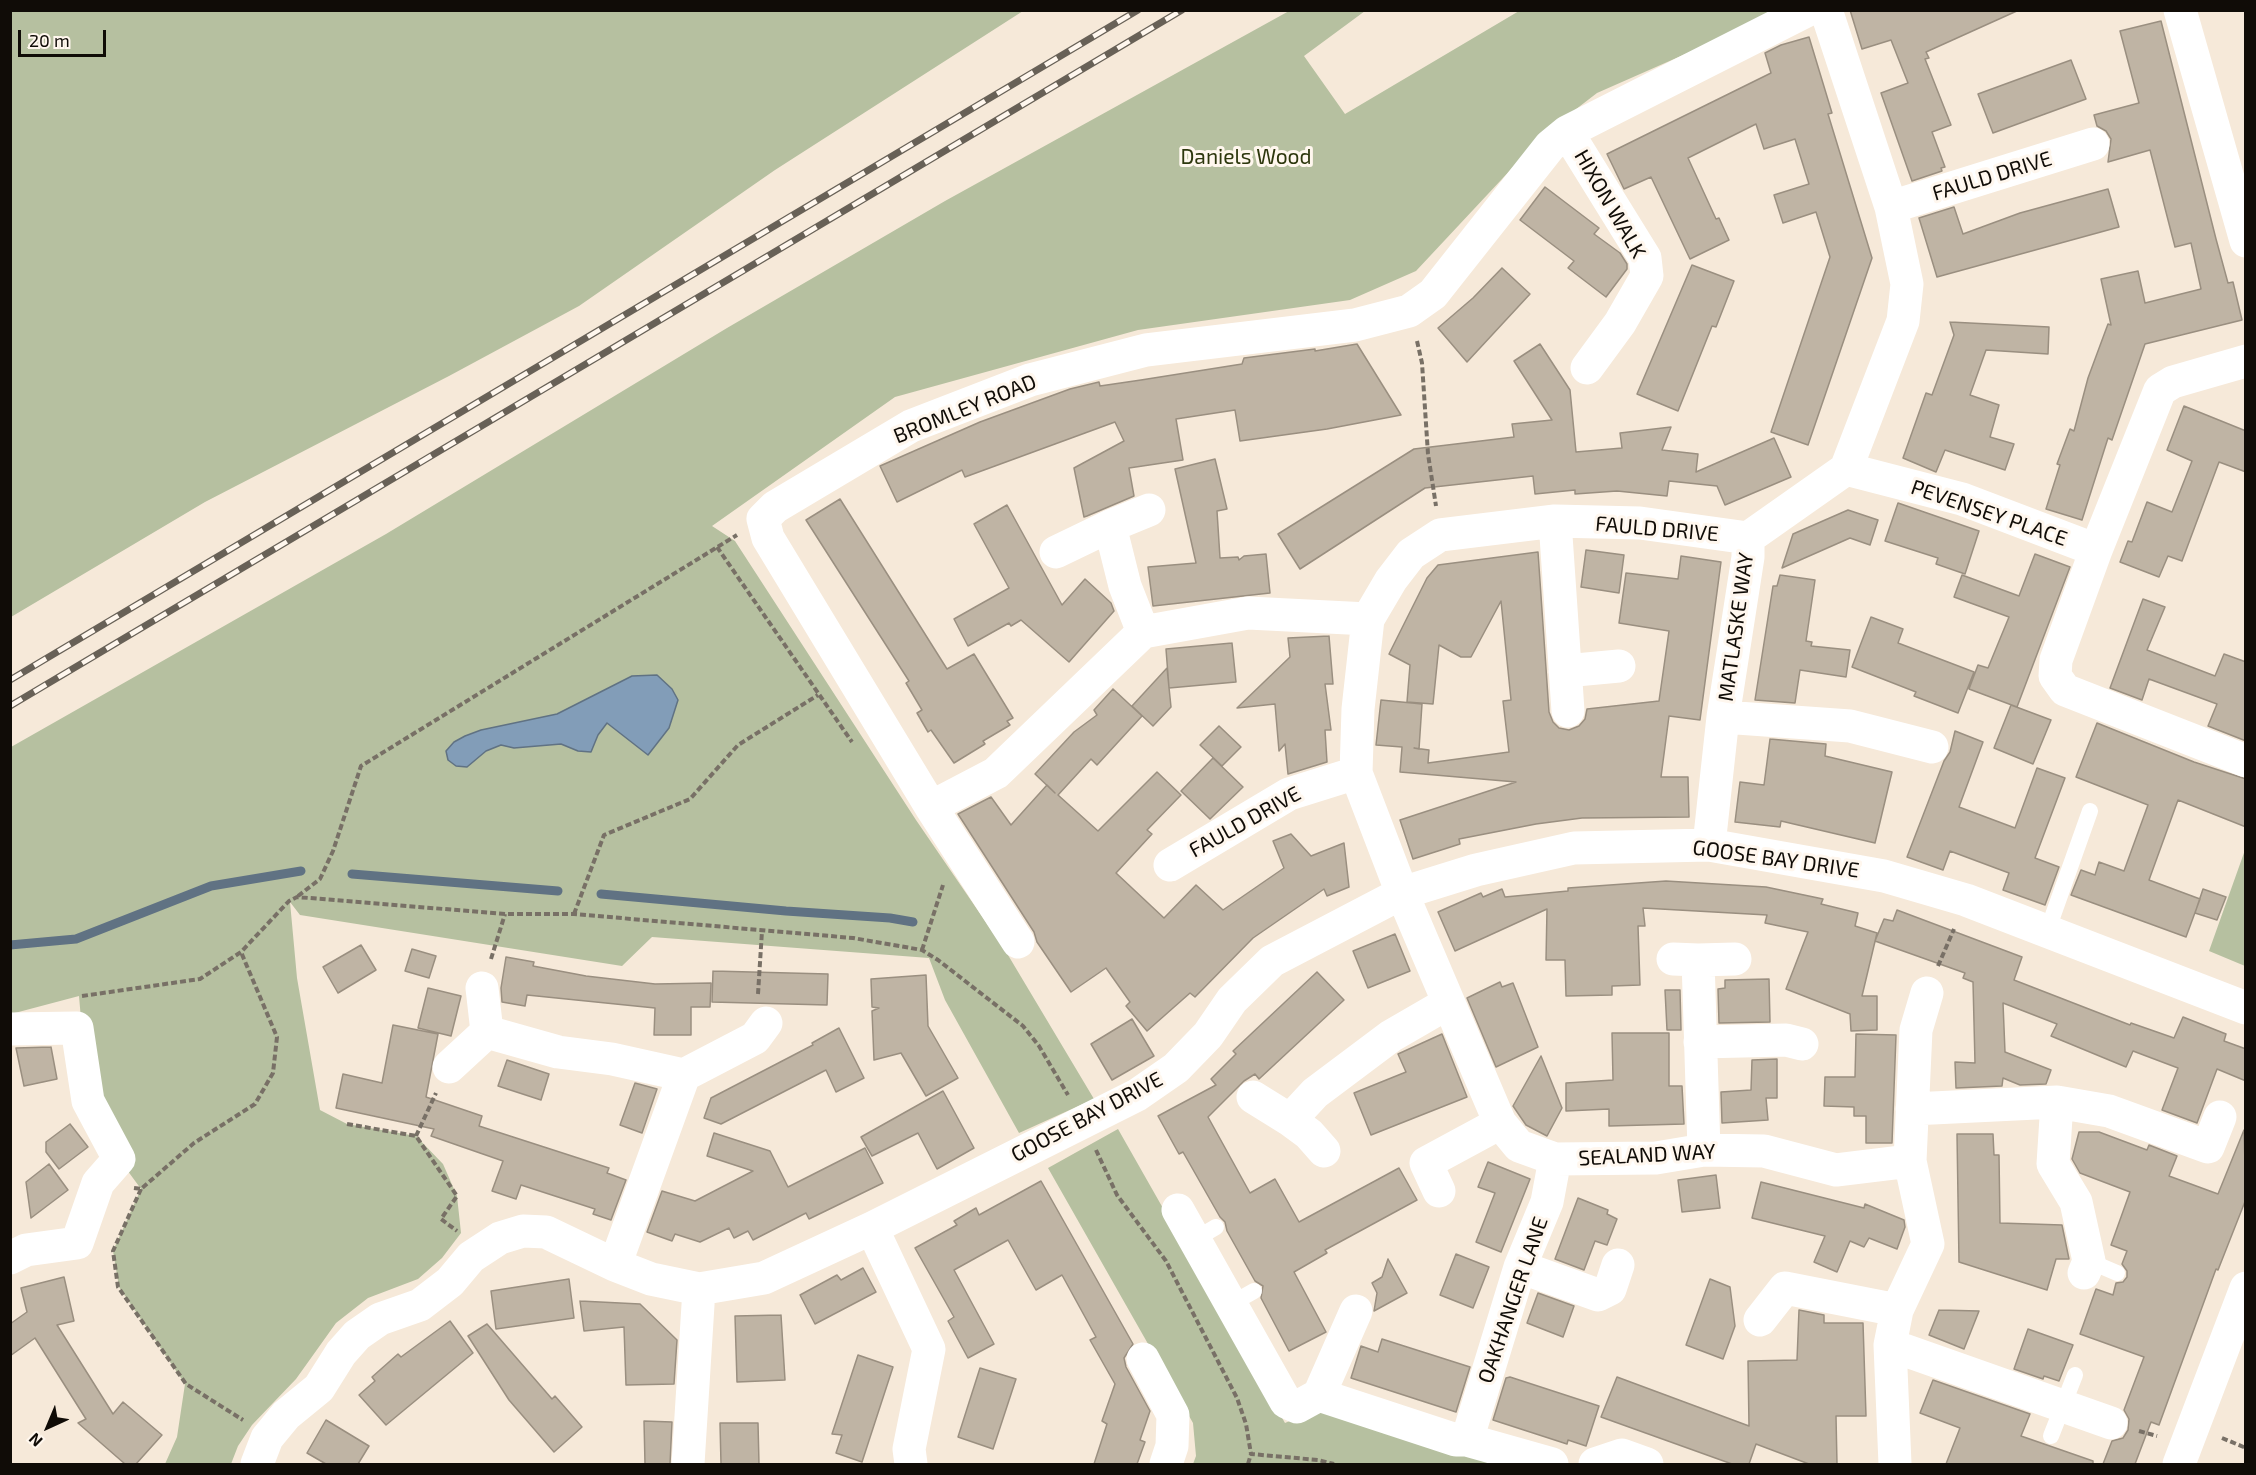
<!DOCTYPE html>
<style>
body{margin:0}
#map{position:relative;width:2256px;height:1475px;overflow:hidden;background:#f6e9d9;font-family:"Exo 2",sans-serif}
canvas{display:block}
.frame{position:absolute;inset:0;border:12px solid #100c07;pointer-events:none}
.north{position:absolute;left:18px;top:1397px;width:60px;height:60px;-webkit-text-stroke:4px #fff7ee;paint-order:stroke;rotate:224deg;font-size:16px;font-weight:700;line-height:24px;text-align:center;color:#100c07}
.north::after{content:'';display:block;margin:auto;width:21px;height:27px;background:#100c07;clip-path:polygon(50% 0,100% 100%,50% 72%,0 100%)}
.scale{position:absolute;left:18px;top:30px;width:88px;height:27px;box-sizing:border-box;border:3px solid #100c07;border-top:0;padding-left:8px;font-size:18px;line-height:21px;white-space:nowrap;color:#100c07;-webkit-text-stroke:4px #fff7ee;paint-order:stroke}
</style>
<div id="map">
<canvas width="2256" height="1475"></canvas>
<div class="frame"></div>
<div class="north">N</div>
<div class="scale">20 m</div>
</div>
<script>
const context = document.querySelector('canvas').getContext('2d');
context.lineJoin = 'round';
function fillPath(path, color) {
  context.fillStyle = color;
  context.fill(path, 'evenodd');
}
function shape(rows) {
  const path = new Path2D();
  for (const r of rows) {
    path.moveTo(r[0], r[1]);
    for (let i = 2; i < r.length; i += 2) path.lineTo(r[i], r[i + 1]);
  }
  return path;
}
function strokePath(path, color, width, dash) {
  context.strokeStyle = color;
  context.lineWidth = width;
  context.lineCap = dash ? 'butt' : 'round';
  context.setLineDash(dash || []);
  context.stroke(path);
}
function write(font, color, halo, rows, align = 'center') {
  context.font = font + ' "Exo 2",sans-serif';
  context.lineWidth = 6;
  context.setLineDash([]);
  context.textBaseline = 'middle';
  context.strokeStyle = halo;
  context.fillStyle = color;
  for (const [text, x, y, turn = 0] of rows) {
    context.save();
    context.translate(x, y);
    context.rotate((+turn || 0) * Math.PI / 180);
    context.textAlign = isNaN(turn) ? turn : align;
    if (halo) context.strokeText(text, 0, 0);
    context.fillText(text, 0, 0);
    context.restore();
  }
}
fillPath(shape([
 [10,11,11,10,1023,11,775,170,579,306,449,376,205,502,11,617],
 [1289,11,1365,11,1304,56,1345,114,1519,11,1783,11,1597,93,1545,133,1416,271,1350,300,1138,330,895,397,712,526,735,541,916,820,1005,950,1094,1099,1019,1133,945,1000,929,958,652,937,622,966,300,915,290,902,297,978,320,1110,347,1124,416,1136,443,1164,457,1196,461,1233,442,1258,418,1279,368,1298,336,1323,296,1379,252,1425,238,1446,231,1464,165,1464,177,1437,185,1384,119,1287,113,1251,141,1189,119,1159,88,1101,79,996,11,1014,11,747,386,534,727,328,945,201],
 [2245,850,2246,966,2245,966,2209,951],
 [1118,1129,1285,1423,1322,1407,1492,1464,1193,1464,1196,1456,1193,1423,1048,1168]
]), '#b6c0a0');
const water = shape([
 [657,675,672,689,678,700,669,728,648,755,607,723,598,735,591,752,578,751,561,744,514,748,501,745,486,751,467,767,456,766,448,760,446,751,454,742,465,736,481,730,557,714,632,676,657,675]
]);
fillPath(water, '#829db8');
strokePath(water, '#607283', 1.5);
strokePath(shape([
 [352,874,558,891],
 [601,894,786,911,890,918,913,922],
 [10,945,76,939,211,886,301,871]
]), '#607283', 9);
const building = shape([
 [1850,10,2019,10,1926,52,1929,58,1925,59,1951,125,1932,132,1945,167,1941,168,1942,171,1912,181,1881,93,1908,83,1891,40,1862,49,1850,10],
 [2161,21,2216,239,2228,283,2233,282,2242,320,2145,344,2112,440,2108,438,2082,520,2046,509,2060,465,2057,464,2070,429,2074,431,2088,378,2108,324,2111,325,2101,279,2138,271,2145,303,2201,289,2191,243,2175,247,2150,150,2108,162,2111,139,2106,131,2097,126,2094,115,2139,103,2120,31,2161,21],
 [1809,37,1832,113,1828,114,1872,258,1808,445,1771,432,1830,257,1816,212,1783,223,1774,195,1809,184,1795,139,1764,149,1756,124,1688,158,1716,219,1719,218,1729,240,1690,259,1651,177,1624,189,1607,154,1771,73,1765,53,1781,45,1809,37],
 [2071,60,2086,99,1993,133,1978,94,2071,60],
 [1545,187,1599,228,1594,234,1620,253,1627,264,1627,269,1606,297,1568,268,1574,261,1520,220,1545,187],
 [2108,189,2119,227,1937,277,1919,218,1954,207,1963,234,2020,213,2108,189],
 [1692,265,1734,281,1716,327,1712,326,1678,411,1637,394,1692,265],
 [1502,268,1530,294,1467,362,1438,328,1473,298,1502,268],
 [1950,322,2049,327,2048,354,1986,350,1970,395,1999,405,1990,437,2014,444,2005,470,1945,450,1936,472,1903,458,1926,393,1932,395,1954,335,1950,322],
 [1357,344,1401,415,1327,429,1240,441,1235,410,1176,419,1183,460,1129,468,1134,496,1087,516,1084,517,1074,468,1124,441,1115,422,965,477,962,470,897,502,880,466,980,422,1070,389,1099,382,1100,386,1141,380,1242,364,1244,358,1315,349,1315,351,1357,344],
 [1540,344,1570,390,1576,452,1622,448,1620,433,1671,427,1662,450,1698,454,1696,472,1774,438,1791,477,1725,505,1717,486,1669,481,1667,496,1617,491,1575,494,1575,490,1535,494,1533,476,1425,488,1300,569,1278,534,1414,449,1514,437,1512,424,1552,420,1514,361,1540,344],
 [2184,406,2246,431,2246,472,2219,462,2182,561,2168,556,2159,577,2120,562,2128,541,2132,542,2147,502,2172,512,2192,461,2167,450,2184,406],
 [1215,459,1227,509,1217,511,1220,558,1238,557,1239,560,1244,556,1266,554,1270,593,1153,606,1148,567,1196,563,1175,469,1215,459],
 [840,499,947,669,974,654,1013,718,1007,721,1010,725,983,741,985,744,954,763,931,730,928,732,917,713,922,710,906,683,909,681,806,520,840,499],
 [1898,503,1979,531,1965,574,1936,564,1938,558,1885,541,1898,503],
 [1007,505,1062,605,1085,579,1111,603,1114,611,1069,662,1021,620,1011,626,1009,623,968,646,954,619,1009,588,974,524,1007,505],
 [1848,510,1878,520,1870,545,1850,538,1782,568,1793,534,1848,510],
 [1586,550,1624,555,1619,593,1581,587,1586,550],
 [1538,552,1549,712,1553,722,1559,728,1569,730,1579,726,1585,719,1587,709,1659,701,1669,631,1619,623,1626,573,1678,579,1681,556,1721,562,1700,720,1669,716,1661,777,1688,777,1689,817,1582,818,1536,824,1459,839,1460,844,1413,859,1400,820,1516,782,1400,772,1402,747,1376,745,1381,700,1422,704,1419,749,1414,748,1429,750,1428,763,1509,752,1503,701,1511,700,1501,601,1471,657,1461,657,1439,645,1433,704,1407,702,1410,665,1389,654,1427,578,1438,565,1538,552],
 [2035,554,2070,567,2017,707,1969,689,1978,665,1988,668,2009,617,1954,597,1962,575,2019,596,2035,554],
 [1780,575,1815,580,1806,641,1812,642,1811,646,1850,650,1846,677,1800,670,1795,703,1755,700,1773,586,1777,586,1780,575],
 [2143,599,2165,607,2147,650,2215,676,2224,654,2246,662,2246,741,2208,726,2217,704,2149,679,2142,700,2110,688,2143,599],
 [1871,617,1903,629,1898,643,1974,672,1958,713,1914,696,1916,692,1852,667,1871,617],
 [1329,636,1333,684,1325,684,1331,730,1325,730,1327,762,1288,774,1285,744,1279,751,1275,704,1237,708,1290,657,1288,638,1329,636],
 [1232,643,1236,682,1169,688,1166,649,1232,643],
 [1167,668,1171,707,1153,726,1132,706,1167,668],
 [1113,689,1142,716,1097,765,1091,759,1058,795,1098,831,1157,772,1181,795,1147,830,1152,834,1116,873,1164,918,1196,885,1223,910,1284,868,1273,841,1291,834,1311,856,1344,843,1349,887,1327,896,1324,889,1253,938,1195,997,1190,993,1147,1031,1126,1006,1130,1002,1106,968,1071,992,1037,942,1034,932,958,814,991,797,1011,825,1047,785,1055,793,1035,774,1074,732,1097,715,1094,710,1113,689],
 [2011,705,2051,720,2033,764,1994,748,2011,705],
 [2097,723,2194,762,2246,779,2246,827,2178,800,2149,880,2200,899,2186,937,2071,895,2081,870,2095,875,2099,862,2124,871,2148,805,2076,777,2097,723],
 [1219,726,1241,747,1222,766,1200,745,1219,726],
 [1955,731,1983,742,1959,807,2015,828,2037,768,2065,778,2035,858,2059,867,2045,905,2003,890,2009,873,1950,851,1943,870,1907,857,1944,761,1950,752,1955,731],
 [1770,739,1826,744,1825,756,1892,772,1875,843,1781,821,1780,827,1735,822,1740,782,1764,785,1770,739],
 [1213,758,1243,787,1210,819,1181,791,1213,758],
 [1666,881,1766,887,1823,899,1821,904,1858,913,1855,926,1877,933,1862,996,1877,996,1877,1030,1851,1031,1850,1014,1786,989,1808,932,1765,923,1767,915,1643,908,1645,926,1638,926,1640,985,1612,986,1612,995,1566,996,1565,960,1546,960,1547,909,1455,951,1438,912,1481,893,1483,897,1502,889,1505,897,1568,891,1568,888,1666,881],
 [2203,889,2226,897,2217,920,2195,913,2203,889],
 [1897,910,2022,957,2014,980,2130,1025,2131,1023,2174,1038,2183,1017,2226,1034,2224,1041,2246,1049,2246,1081,2217,1069,2197,1123,2162,1110,2178,1068,2133,1051,2126,1067,2051,1036,2057,1024,2003,1003,2005,1052,2051,1070,2046,1084,2020,1085,2003,1078,2002,1086,1956,1088,1955,1062,1975,1063,1973,982,1963,978,1965,973,1875,941,1884,919,1893,921,1897,910],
 [1395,934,1410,971,1368,988,1353,951,1395,934],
 [361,945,376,970,338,993,323,967,361,945],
 [412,949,436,956,429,978,405,971,412,949],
 [506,957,534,962,533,966,586,976,655,984,711,983,710,1007,691,1007,691,1035,654,1035,655,1008,527,995,525,1006,502,1002,501,988,506,957],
 [713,971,828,974,827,1005,712,1002,713,971],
 [1317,972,1344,1000,1259,1079,1255,1074,1244,1081,1208,1117,1250,1193,1275,1179,1299,1222,1399,1168,1417,1200,1325,1250,1327,1253,1294,1272,1326,1332,1289,1351,1261,1298,1263,1286,1255,1281,1227,1231,1225,1222,1220,1217,1183,1152,1179,1154,1158,1116,1216,1085,1211,1079,1236,1054,1233,1051,1317,972],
 [926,975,928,1026,958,1078,926,1096,901,1053,874,1060,872,1011,879,1008,872,1007,871,979,926,975],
 [1769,979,1770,1022,1719,1023,1718,989,1725,988,1725,980,1769,979],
 [1500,982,1502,987,1513,983,1538,1047,1496,1067,1467,998,1500,982],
 [428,988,461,996,451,1036,418,1028,428,988],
 [1665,990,1680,990,1681,1030,1667,1030,1665,990],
 [1132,1019,1154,1056,1112,1080,1091,1044,1132,1019],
 [393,1025,438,1034,426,1097,482,1116,479,1126,609,1168,607,1173,626,1180,611,1220,593,1214,595,1209,521,1185,516,1199,492,1191,503,1161,431,1136,434,1129,336,1108,343,1074,382,1083,393,1025],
 [839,1028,864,1078,836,1092,826,1070,721,1124,704,1118,711,1098,813,1045,812,1043,839,1028],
 [1612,1033,1669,1033,1669,1086,1682,1086,1684,1124,1609,1126,1609,1109,1566,1111,1566,1083,1613,1080,1612,1033],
 [1442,1034,1467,1097,1371,1135,1354,1093,1406,1072,1398,1054,1442,1034],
 [1856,1034,1896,1035,1892,1143,1866,1143,1866,1116,1854,1116,1854,1107,1824,1106,1825,1077,1855,1077,1856,1034],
 [51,1047,57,1079,24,1086,16,1048,51,1047],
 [1541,1056,1562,1108,1547,1136,1526,1125,1513,1106,1541,1056],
 [1777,1059,1777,1098,1766,1098,1768,1120,1722,1123,1721,1092,1751,1090,1752,1060,1777,1059],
 [507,1060,549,1074,541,1100,498,1086,507,1060],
 [635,1083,657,1089,642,1133,620,1125,635,1083],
 [943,1091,974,1148,937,1169,918,1133,872,1156,861,1137,943,1091],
 [70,1124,88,1147,59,1169,46,1152,46,1142,70,1124],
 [2244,1130,2246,1199,2218,1270,2216,1269,2159,1425,2151,1422,2135,1464,2103,1464,2112,1441,2123,1438,2128,1430,2129,1419,2124,1410,2144,1357,2080,1334,2096,1289,2113,1295,2116,1283,2123,1282,2127,1277,2127,1271,2122,1264,2127,1251,2111,1245,2130,1192,2080,1173,2072,1159,2079,1132,2099,1132,2147,1150,2149,1145,2177,1156,2169,1176,2218,1194,2244,1130],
 [714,1133,770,1151,788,1187,865,1148,883,1183,809,1219,806,1213,753,1240,748,1231,734,1238,729,1228,700,1242,675,1234,672,1241,647,1232,662,1191,695,1201,753,1171,707,1156,714,1133],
 [1957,1134,1993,1134,1994,1155,1999,1155,2000,1223,2062,1225,2069,1259,2056,1259,2047,1290,1959,1262,1957,1134],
 [1488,1162,1530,1179,1501,1252,1476,1242,1495,1193,1478,1187,1488,1162],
 [49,1164,68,1190,31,1218,26,1182,49,1164],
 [1716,1175,1720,1208,1682,1212,1678,1180,1716,1175],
 [1041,1181,1133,1344,1124,1358,1126,1367,1150,1411,1140,1440,1145,1442,1137,1464,1094,1464,1107,1424,1102,1421,1115,1384,1090,1340,1096,1337,1062,1275,1036,1290,1008,1240,954,1270,994,1344,968,1358,948,1321,954,1317,915,1248,957,1225,954,1221,976,1208,979,1215,1041,1181],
 [1761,1182,1864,1208,1865,1204,1904,1220,1905,1227,1897,1249,1869,1238,1864,1247,1850,1241,1837,1272,1814,1262,1825,1236,1752,1218,1761,1182],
 [1578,1198,1608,1210,1607,1214,1617,1219,1607,1245,1595,1241,1584,1270,1555,1259,1578,1198],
 [1456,1254,1489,1267,1473,1308,1440,1295,1456,1254],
 [1388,1259,1407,1293,1374,1311,1377,1293,1372,1283,1382,1277,1388,1259],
 [863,1268,876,1292,815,1324,800,1295,837,1275,841,1280,863,1268],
 [64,1277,74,1321,57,1325,113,1414,123,1402,162,1435,136,1464,125,1464,78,1423,86,1419,35,1338,10,1356,10,1324,27,1312,21,1288,64,1277],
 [569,1279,574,1318,496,1329,491,1291,569,1279],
 [1710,1279,1730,1287,1735,1326,1723,1359,1686,1345,1710,1279],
 [1538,1293,1574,1306,1563,1337,1527,1323,1538,1293],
 [580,1301,640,1304,677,1340,674,1384,626,1385,624,1327,584,1331,580,1301],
 [1799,1310,1824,1315,1824,1323,1863,1323,1866,1416,1836,1416,1837,1464,1809,1464,1756,1444,1749,1464,1732,1464,1601,1417,1617,1377,1749,1426,1748,1361,1797,1360,1799,1310],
 [1939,1310,1979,1311,1964,1349,1929,1335,1939,1310],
 [781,1315,785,1380,737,1382,735,1316,781,1315],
 [450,1321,473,1353,386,1425,359,1395,375,1381,372,1377,398,1354,401,1357,450,1321],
 [487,1324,552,1399,555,1396,582,1427,554,1452,509,1400,468,1336,487,1324],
 [2028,1329,2073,1345,2059,1381,2044,1376,2043,1379,2014,1369,2028,1329],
 [1382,1339,1470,1367,1456,1412,1351,1378,1361,1346,1378,1352,1382,1339],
 [858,1355,893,1367,862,1462,836,1453,842,1435,832,1434,858,1355],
 [980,1368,1016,1379,993,1449,958,1437,980,1368],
 [1510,1377,1599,1406,1586,1446,1568,1440,1567,1444,1493,1420,1506,1378,1510,1377],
 [1933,1380,2030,1414,2021,1436,2093,1461,2093,1464,1946,1464,1960,1428,1920,1413,1933,1380],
 [326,1420,369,1446,358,1464,326,1464,307,1453,326,1420],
 [644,1421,672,1422,670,1464,645,1464,644,1421],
 [720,1423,758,1423,759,1464,721,1464,720,1423]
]);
fillPath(building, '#bfb4a4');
strokePath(building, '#9a8f80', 1.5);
strokePath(shape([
 [1417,341,1422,363,1428,454,1436,506],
 [717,547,852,742],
 [298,896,320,879,333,851,361,766,737,535],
 [574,914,604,835,690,799,738,745,818,695],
 [922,950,943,885],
 [491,959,505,914],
 [1938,966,1954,929],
 [758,994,762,931],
 [82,996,200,979,241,952,289,901,297,897,505,914,574,914,853,938,922,950,938,960,1023,1026,1039,1046,1068,1095],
 [347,1124,416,1136,457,1196,441,1219,457,1231],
 [416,1136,436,1093],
 [1096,1150,1117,1195,1166,1261,1237,1398,1246,1424,1251,1454,1318,1460,1334,1464],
 [134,1188,141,1189,194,1143,255,1104,273,1073,277,1037,241,952],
 [141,1189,113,1251,118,1287,186,1384,243,1420],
 [2139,1431,2157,1436],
 [2222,1438,2246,1448],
 [1248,1464,1251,1454]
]), '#787066', 4, [6, 3]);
strokePath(shape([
 [2047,932,2090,811],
 [1194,1240,1216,1227],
 [2089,1261,2117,1273],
 [1231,1304,1254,1291],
 [2051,1436,2075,1375]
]), '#fff', 16);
strokePath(shape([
 [1826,10,1891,207,1907,284,1903,321,1846,469,1748,538,1640,523,1555,521,1440,535,1411,554,1391,580,1368,619,1358,709,1356,773,1402,893,1500,1123,1519,1146,1555,1159,1656,1158,1704,1150,1764,1151,1836,1170,1910,1161],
 [2180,10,2246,241],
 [1567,132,1645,258,1647,276,1620,323,1587,368],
 [1891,207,2093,144],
 [2246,361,2173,382,2160,390,2096,550,2056,660,2055,676,2065,690,2246,761],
 [1846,469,1962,499,2096,550],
 [1555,521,1568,711],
 [1110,526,1149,510],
 [1056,552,1110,526,1125,586,1143,632],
 [1565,671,1619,666],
 [1723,717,1850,726,1932,747],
 [931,807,768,538,763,519,775,507,911,426,1030,380,1146,350,1355,325,1409,311,1433,294,1550,146,1567,132,1808,10],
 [1709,845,1723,717,1748,557,1748,538],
 [1170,865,1289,794,1356,773],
 [1018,942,931,807,996,773,1143,632,1248,613,1368,619],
 [1673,959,1698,960,1704,1150],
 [1698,960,1735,959],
 [482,988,487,1032],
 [10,1029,77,1028,88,1101,119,1159,98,1183,77,1243,26,1250,10,1258],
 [1700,1042,1786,1040,1802,1044],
 [449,1067,487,1032,558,1052,612,1059,684,1075],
 [1253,1097,1290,1120],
 [2057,1102,2109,1111,2208,1147,2220,1117],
 [1912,1109,2057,1102,2053,1164,2076,1202,2089,1261,2084,1273],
 [1324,1151,1309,1134,1290,1120,1315,1093,1391,1036,1448,1003],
 [1439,1191,1426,1163,1500,1123],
 [1178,1210,1286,1402,1297,1407,1319,1395],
 [872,1228,929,1349,909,1449,911,1464],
 [615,1265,684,1075,755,1038,766,1023],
 [1520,1267,1598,1295,1610,1289,1618,1265],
 [1356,1311,1319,1395,1456,1440,1467,1440],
 [1760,1320,1785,1288,1897,1310],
 [1890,1345,2111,1423],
 [1143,1359,1173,1415,1172,1446,1166,1464],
 [257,1464,267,1438,286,1415,319,1388,341,1353,357,1335,380,1319,420,1305,450,1282,471,1257,500,1238,523,1231,546,1232,615,1265,651,1279,699,1289,764,1278,872,1228,1137,1095,1176,1068,1208,1035,1232,1000,1272,961,1402,893,1476,870,1574,848,1709,845,1884,876,1966,900,2246,1008],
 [688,1464,699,1289],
 [1552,1464,1467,1440,1520,1267,1547,1202,1555,1159],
 [1595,1464,1622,1455,1647,1464],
 [1895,1464,1890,1345,1897,1310,1928,1244,1910,1161,1916,1030,1927,993],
 [2179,1464,2246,1288]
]), '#fff', 33);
const rail = shape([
 [10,680,1138,10],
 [10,706,1182,10]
]);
strokePath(rail, '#686157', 7);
strokePath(rail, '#fff7ee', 4.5, [14]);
write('21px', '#2d370d', '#fff7ee', [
 ["Daniels Wood",1246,157]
]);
write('21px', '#100c07', '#fff7ee', [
 ["FAULD DRIVE",1992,176,-17],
 ["HIXON WALK",1610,204,60],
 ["BROMLEY ROAD",965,409,-22],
 ["PEVENSEY PLACE",1989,513,19],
 ["FAULD DRIVE",1657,529,5],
 ["MATLASKE WAY",1736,627,-82],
 ["FAULD DRIVE",1245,822,-29],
 ["GOOSE BAY DRIVE",1776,859,8],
 ["GOOSE BAY DRIVE",1087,1117,-28],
 ["SEALAND WAY",1647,1155,-3],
 ["OAKHANGER LANE",1513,1300,-71]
]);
</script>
